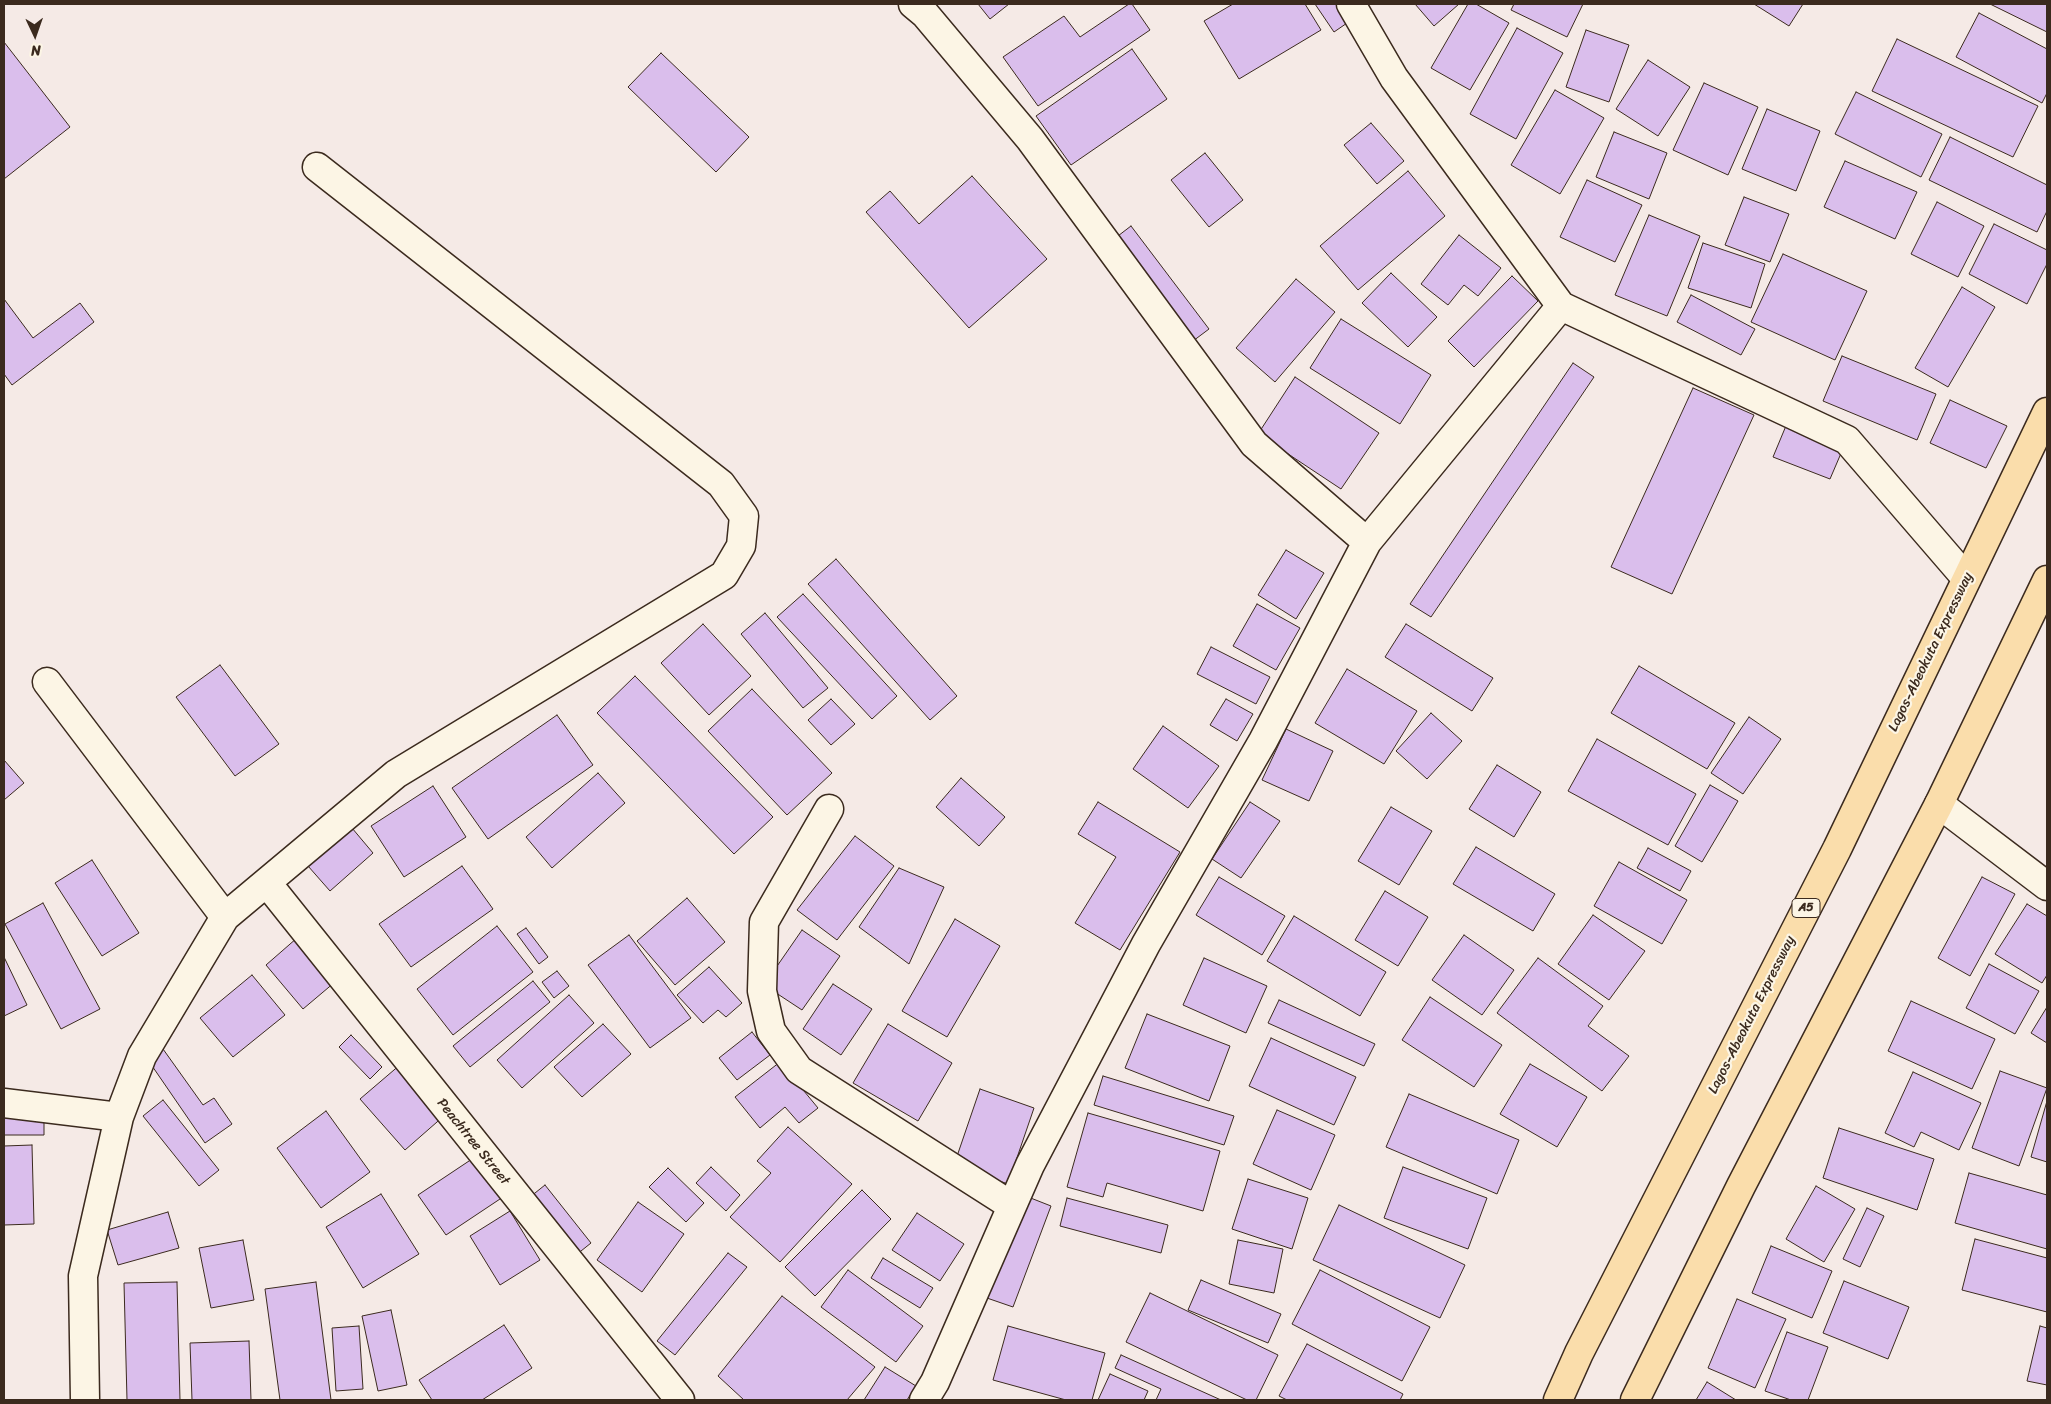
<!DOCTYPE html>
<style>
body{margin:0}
#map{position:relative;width:2051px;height:1404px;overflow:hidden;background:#f5eae6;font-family:Sriracha,sans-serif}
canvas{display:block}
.frame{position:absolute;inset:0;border:5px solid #3b2a1e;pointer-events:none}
.north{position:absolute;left:10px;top:10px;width:50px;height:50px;-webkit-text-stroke:4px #fcf5e5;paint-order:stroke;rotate:177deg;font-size:14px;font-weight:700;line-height:20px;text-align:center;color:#3b2a1e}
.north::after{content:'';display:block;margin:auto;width:18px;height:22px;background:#3b2a1e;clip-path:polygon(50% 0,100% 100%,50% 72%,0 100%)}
</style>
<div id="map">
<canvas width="2051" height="1404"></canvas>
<div class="frame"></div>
<div class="north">N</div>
</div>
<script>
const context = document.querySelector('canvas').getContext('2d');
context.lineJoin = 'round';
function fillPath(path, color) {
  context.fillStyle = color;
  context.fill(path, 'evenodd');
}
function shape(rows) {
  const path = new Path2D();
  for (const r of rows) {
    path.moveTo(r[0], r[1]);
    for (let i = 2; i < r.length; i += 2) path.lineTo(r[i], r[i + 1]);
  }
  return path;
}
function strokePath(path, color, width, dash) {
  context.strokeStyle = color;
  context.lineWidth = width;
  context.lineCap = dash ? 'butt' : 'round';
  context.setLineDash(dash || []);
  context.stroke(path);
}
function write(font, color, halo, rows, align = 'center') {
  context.font = font + ' Sriracha,sans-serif';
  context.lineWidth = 4.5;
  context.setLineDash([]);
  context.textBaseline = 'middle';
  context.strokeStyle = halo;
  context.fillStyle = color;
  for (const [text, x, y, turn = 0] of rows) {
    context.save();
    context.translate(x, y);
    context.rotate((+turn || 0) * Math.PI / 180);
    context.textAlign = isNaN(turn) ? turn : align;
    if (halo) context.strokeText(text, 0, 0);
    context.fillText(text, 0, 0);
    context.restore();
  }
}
const building = shape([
 [978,4,1009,4,990,19,978,4],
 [1129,4,1132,4,1150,30,1038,106,1003,57,1064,16,1080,37,1129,4],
 [1233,4,1305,4,1321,30,1239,79,1204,21,1233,4],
 [1315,4,1338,4,1350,21,1334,32,1315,4],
 [1415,4,1459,4,1434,26,1415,4],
 [1468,4,1476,4,1509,23,1470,90,1431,68,1468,4],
 [1514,4,1583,4,1567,37,1511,10,1514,4],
 [1754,4,1803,4,1789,26,1754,4],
 [1990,4,2047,4,2047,32,1990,4],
 [1979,13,2047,49,2047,93,2042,103,1956,57,1979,13],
 [1517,28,1563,53,1516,139,1470,114,1517,28],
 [1586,30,1629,45,1609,102,1566,87,1586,30],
 [1897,39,2038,106,2013,157,1872,91,1897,39],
 [4,42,70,127,4,179,4,42],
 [1132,49,1167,99,1071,165,1036,116,1132,49],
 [661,53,749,137,716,172,628,87,661,53],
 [1648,60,1690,87,1658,136,1616,109,1648,60],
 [1704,83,1758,107,1728,175,1673,150,1704,83],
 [1555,90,1604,118,1560,194,1511,165,1555,90],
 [1856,92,1942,134,1921,177,1835,134,1856,92],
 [1767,109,1820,131,1796,191,1742,169,1767,109],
 [1371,123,1404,161,1377,184,1344,145,1371,123],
 [1614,132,1667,153,1649,199,1596,177,1614,132],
 [1950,137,2047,185,2047,211,2037,232,1929,180,1950,137],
 [1205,153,1243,200,1209,227,1171,180,1205,153],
 [1845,161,1917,192,1895,239,1824,207,1845,161],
 [1408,171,1445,216,1358,290,1320,246,1408,171],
 [972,176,1047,259,969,328,866,212,890,191,919,224,972,176],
 [1587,180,1642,205,1615,262,1560,237,1587,180],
 [1744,197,1789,214,1770,262,1725,245,1744,197],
 [1937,202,1984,226,1958,277,1911,254,1937,202],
 [1649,215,1700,236,1667,316,1615,295,1649,215],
 [1994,224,2047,250,2047,264,2027,304,1969,274,1994,224],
 [1131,226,1209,329,1193,341,1114,239,1131,226],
 [1459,235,1501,268,1478,296,1464,285,1448,305,1421,284,1459,235],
 [1703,243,1765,264,1751,308,1688,288,1703,243],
 [1783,254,1867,291,1835,360,1751,322,1783,254],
 [1391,273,1437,317,1408,347,1362,303,1391,273],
 [1512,276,1538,301,1474,367,1448,341,1512,276],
 [1296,279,1335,312,1275,382,1236,348,1296,279],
 [1962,287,1995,307,1948,387,1915,368,1962,287],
 [1691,295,1755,329,1741,355,1677,322,1691,295],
 [4,299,33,338,80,303,94,322,12,385,4,374,4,299],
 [1341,319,1431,375,1400,424,1310,368,1341,319],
 [1842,356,1936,394,1917,440,1823,401,1842,356],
 [1573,363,1594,377,1431,617,1410,604,1573,363],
 [1295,377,1379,433,1341,489,1258,434,1295,377],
 [1693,388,1754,415,1672,594,1611,567,1693,388],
 [1950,400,2007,426,1986,468,1930,443,1950,400],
 [1788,421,1845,444,1830,479,1773,457,1788,421],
 [1286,550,1324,573,1296,619,1258,595,1286,550],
 [836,559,957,696,930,720,808,584,836,559],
 [803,594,897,696,872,719,777,617,803,594],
 [1257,604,1300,628,1276,670,1233,646,1257,604],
 [765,613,828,688,803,708,741,634,765,613],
 [703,624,751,676,709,715,661,663,703,624],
 [1406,624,1493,678,1472,711,1385,657,1406,624],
 [1211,647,1270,677,1256,704,1197,674,1211,647],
 [220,665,279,744,235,776,176,697,220,665],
 [1639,666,1735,723,1707,769,1611,713,1639,666],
 [1347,669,1417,711,1384,764,1315,723,1347,669],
 [635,676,773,817,734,854,597,713,635,676],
 [752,689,832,773,787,815,708,731,752,689],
 [831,699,855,724,831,745,808,720,831,699],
 [1226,699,1253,714,1237,741,1210,725,1226,699],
 [1431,713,1462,741,1427,779,1396,751,1431,713],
 [557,715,593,765,488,839,452,788,557,715],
 [1749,717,1781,739,1743,794,1711,773,1749,717],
 [1163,726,1219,766,1188,808,1133,769,1163,726],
 [1286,729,1333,751,1309,801,1262,780,1286,729],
 [1597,739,1696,794,1668,845,1568,791,1597,739],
 [4,760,24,783,4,800,4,760],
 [1497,765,1541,792,1514,837,1469,809,1497,765],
 [598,773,625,803,552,868,526,837,598,773],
 [961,778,1005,817,979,846,936,807,961,778],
 [1710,785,1738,801,1702,862,1675,846,1710,785],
 [433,786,466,837,404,877,371,826,433,786],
 [1098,802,1180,852,1120,950,1075,923,1116,857,1078,834,1098,802],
 [1250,802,1280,821,1241,878,1212,859,1250,802],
 [1391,807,1432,831,1399,885,1358,861,1391,807],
 [352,828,373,853,330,891,308,866,352,828],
 [855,836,894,866,837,940,797,910,855,836],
 [1476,847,1555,894,1533,931,1453,884,1476,847],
 [1648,848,1691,871,1680,891,1637,868,1648,848],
 [92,860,139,933,102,956,55,883,92,860],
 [1619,862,1687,900,1662,944,1594,906,1619,862],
 [462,866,493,909,411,967,379,924,462,866],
 [899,868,944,887,909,964,859,927,899,868],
 [1219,877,1285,916,1262,955,1196,915,1219,877],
 [1982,877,2015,894,1970,976,1938,958,1982,877],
 [1385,891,1428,917,1398,966,1355,940,1385,891],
 [687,898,725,942,675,985,637,941,687,898],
 [43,903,100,1009,61,1029,5,924,43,903],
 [2027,904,2047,916,2047,975,2042,983,1995,954,2027,904],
 [1593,915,1645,951,1609,1000,1558,964,1593,915],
 [1294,916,1386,972,1360,1016,1267,961,1294,916],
 [955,919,1000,946,947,1037,902,1011,955,919],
 [497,926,533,972,453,1035,417,989,497,926],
 [526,928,548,957,539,964,517,934,526,928],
 [802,930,840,956,802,1010,764,985,802,930],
 [629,935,691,1018,650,1048,588,965,629,935],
 [1464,935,1514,970,1482,1015,1432,980,1464,935],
 [297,938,335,982,303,1009,266,965,297,938],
 [4,957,27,1005,4,1016,4,957],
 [1204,958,1267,986,1246,1033,1183,1005,1204,958],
 [1538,958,1603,1006,1588,1026,1629,1056,1602,1091,1497,1013,1538,958],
 [1989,964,2039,991,2015,1034,1966,1008,1989,964],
 [709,967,742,1003,726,1017,718,1010,703,1023,677,995,709,967],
 [557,971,569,986,554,998,542,982,557,971],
 [252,975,285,1015,233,1057,200,1018,252,975],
 [533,981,550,1002,470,1067,453,1046,533,981],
 [833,984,872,1009,841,1055,803,1029,833,984],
 [569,995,594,1023,522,1088,497,1060,569,995],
 [1430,997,1502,1045,1474,1087,1402,1040,1430,997],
 [1279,1000,1375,1044,1364,1066,1268,1023,1279,1000],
 [1911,1001,1995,1039,1972,1089,1888,1051,1911,1001],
 [2047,1007,2047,1043,2031,1033,2047,1007],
 [1147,1014,1230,1046,1209,1101,1125,1068,1147,1014],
 [603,1024,631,1054,582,1097,554,1067,603,1024],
 [888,1024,952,1063,918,1121,853,1083,888,1024],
 [752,1032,770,1055,737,1080,719,1058,752,1032],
 [351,1035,382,1067,370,1079,339,1047,351,1035],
 [1271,1038,1356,1077,1334,1125,1249,1086,1271,1038],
 [163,1049,203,1105,214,1098,232,1124,205,1143,148,1060,163,1049],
 [780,1062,818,1108,799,1123,785,1107,760,1128,735,1097,780,1062],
 [401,1064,445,1115,405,1150,360,1099,401,1064],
 [1530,1064,1587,1097,1557,1147,1500,1114,1530,1064],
 [2000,1071,2047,1088,2019,1166,1972,1148,2000,1071],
 [1913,1072,1981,1103,1959,1150,1921,1132,1914,1147,1885,1133,1913,1072],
 [1103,1076,1234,1116,1224,1145,1094,1105,1103,1076],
 [980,1089,1034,1108,1008,1184,954,1165,980,1089],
 [1409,1094,1519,1140,1497,1194,1386,1147,1409,1094],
 [163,1100,219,1170,199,1186,143,1116,163,1100],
 [2047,1101,2047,1162,2031,1157,2047,1101],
 [1277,1110,1335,1135,1311,1190,1253,1164,1277,1110],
 [326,1111,370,1172,321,1208,277,1148,326,1111],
 [4,1113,44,1113,44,1135,4,1135,4,1113],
 [1088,1113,1220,1151,1203,1211,1107,1183,1103,1197,1067,1187,1088,1113],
 [788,1127,852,1184,780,1262,730,1217,771,1173,757,1161,788,1127],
 [1839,1128,1934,1159,1917,1210,1823,1178,1839,1128],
 [32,1145,34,1224,4,1225,4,1146,32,1145],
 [478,1155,506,1195,446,1235,418,1195,478,1155],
 [711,1167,740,1195,726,1211,696,1183,711,1167],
 [1403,1167,1487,1198,1468,1249,1384,1218,1403,1167],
 [668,1168,704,1203,686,1222,649,1187,668,1168],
 [1969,1173,2047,1195,2047,1249,1955,1223,1969,1173],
 [1248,1179,1308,1198,1292,1249,1232,1229,1248,1179],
 [545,1185,591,1243,576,1255,530,1197,545,1185],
 [1816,1186,1855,1209,1824,1262,1786,1239,1816,1186],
 [862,1190,891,1219,815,1296,785,1267,862,1190],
 [381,1194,419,1254,363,1288,326,1227,381,1194],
 [1023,1195,1051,1206,1013,1307,984,1297,1023,1195],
 [1067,1198,1168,1225,1161,1253,1060,1226,1067,1198],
 [638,1202,684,1234,642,1292,597,1260,638,1202],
 [1339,1205,1465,1265,1440,1318,1313,1260,1339,1205],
 [1867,1208,1884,1216,1860,1267,1843,1259,1867,1208],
 [510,1211,540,1260,500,1285,470,1236,510,1211],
 [168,1212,179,1248,118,1265,107,1230,168,1212],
 [917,1213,964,1244,940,1281,892,1250,917,1213],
 [1975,1239,2047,1258,2047,1312,1962,1290,1975,1239],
 [243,1240,254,1300,211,1308,199,1248,243,1240],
 [1238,1240,1283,1249,1274,1293,1229,1284,1238,1240],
 [1771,1246,1832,1271,1812,1318,1752,1293,1771,1246],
 [728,1253,747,1267,675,1355,657,1341,728,1253],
 [883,1258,933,1288,920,1308,871,1278,883,1258],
 [848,1270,923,1326,896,1362,821,1307,848,1270],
 [1320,1270,1430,1327,1402,1381,1292,1324,1320,1270],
 [1201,1280,1281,1314,1268,1343,1188,1310,1201,1280],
 [1844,1281,1909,1307,1888,1359,1823,1333,1844,1281],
 [177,1282,180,1400,127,1400,124,1283,177,1282],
 [316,1282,331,1400,280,1400,265,1289,316,1282],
 [1150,1293,1278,1355,1256,1400,1247,1400,1126,1342,1150,1293],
 [782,1296,875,1367,847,1400,744,1400,718,1376,782,1296],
 [1737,1299,1786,1319,1755,1388,1708,1368,1737,1299],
 [391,1310,407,1385,378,1391,362,1316,391,1310],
 [504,1325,532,1368,482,1400,432,1400,419,1380,504,1325],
 [359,1326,363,1389,336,1391,332,1328,359,1326],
 [1008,1326,1105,1353,1092,1400,1066,1400,993,1380,1008,1326],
 [2040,1326,2047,1328,2047,1385,2027,1381,2040,1326],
 [1787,1332,1828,1347,1808,1400,1791,1400,1765,1391,1787,1332],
 [249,1341,251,1400,192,1400,190,1343,249,1341],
 [1307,1344,1403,1394,1400,1400,1287,1400,1279,1396,1307,1344],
 [1121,1355,1221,1400,1156,1400,1161,1389,1115,1368,1121,1355],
 [885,1367,916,1386,907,1400,864,1400,885,1367],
 [1110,1374,1148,1391,1144,1400,1098,1400,1110,1374],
 [1707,1382,1736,1400,1696,1400,1707,1382]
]);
fillPath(building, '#dabeec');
strokePath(building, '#3b2a1e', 1);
const street = shape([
 [913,4,925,14,1030,139,1254,444,1367,542],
 [1351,4,1394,78,1561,306,1847,440,1966,578],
 [47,682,225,917],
 [1939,804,2047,886],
 [829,809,764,922,762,991,771,1031,799,1070,1012,1206],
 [267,883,680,1400],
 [4,1103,119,1117],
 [85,1400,83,1276,119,1117,142,1056,225,917,396,774,724,575,741,546,744,516,721,484,317,167],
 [924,1400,935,1382,1030,1165,1146,944,1263,741,1367,542,1561,306]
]);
const highway = shape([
 [1558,1400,1579,1353,1837,849,2047,412],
 [1635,1400,1741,1186,1939,804,2047,580]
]);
strokePath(street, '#3b2a1e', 31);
strokePath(highway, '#3b2a1e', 31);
strokePath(street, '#fcf5e5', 28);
strokePath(highway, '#faddab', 28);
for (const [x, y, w] of [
 [1806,908,28]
]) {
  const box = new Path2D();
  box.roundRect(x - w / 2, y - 9.5, w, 19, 4);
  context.fillStyle = '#fcf5e5';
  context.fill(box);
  strokePath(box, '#3b2a1e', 1);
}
write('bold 12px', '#3b2a1e', null, [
 ["A5",1806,908]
]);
write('14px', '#3b2a1e', '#fcf5e5', [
 ["Lagos-Abeokuta Expressway",1931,652,-64],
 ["Lagos-Abeokuta Expressway",1752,1015,-63],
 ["Peachtree Street",473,1142,51]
]);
</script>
